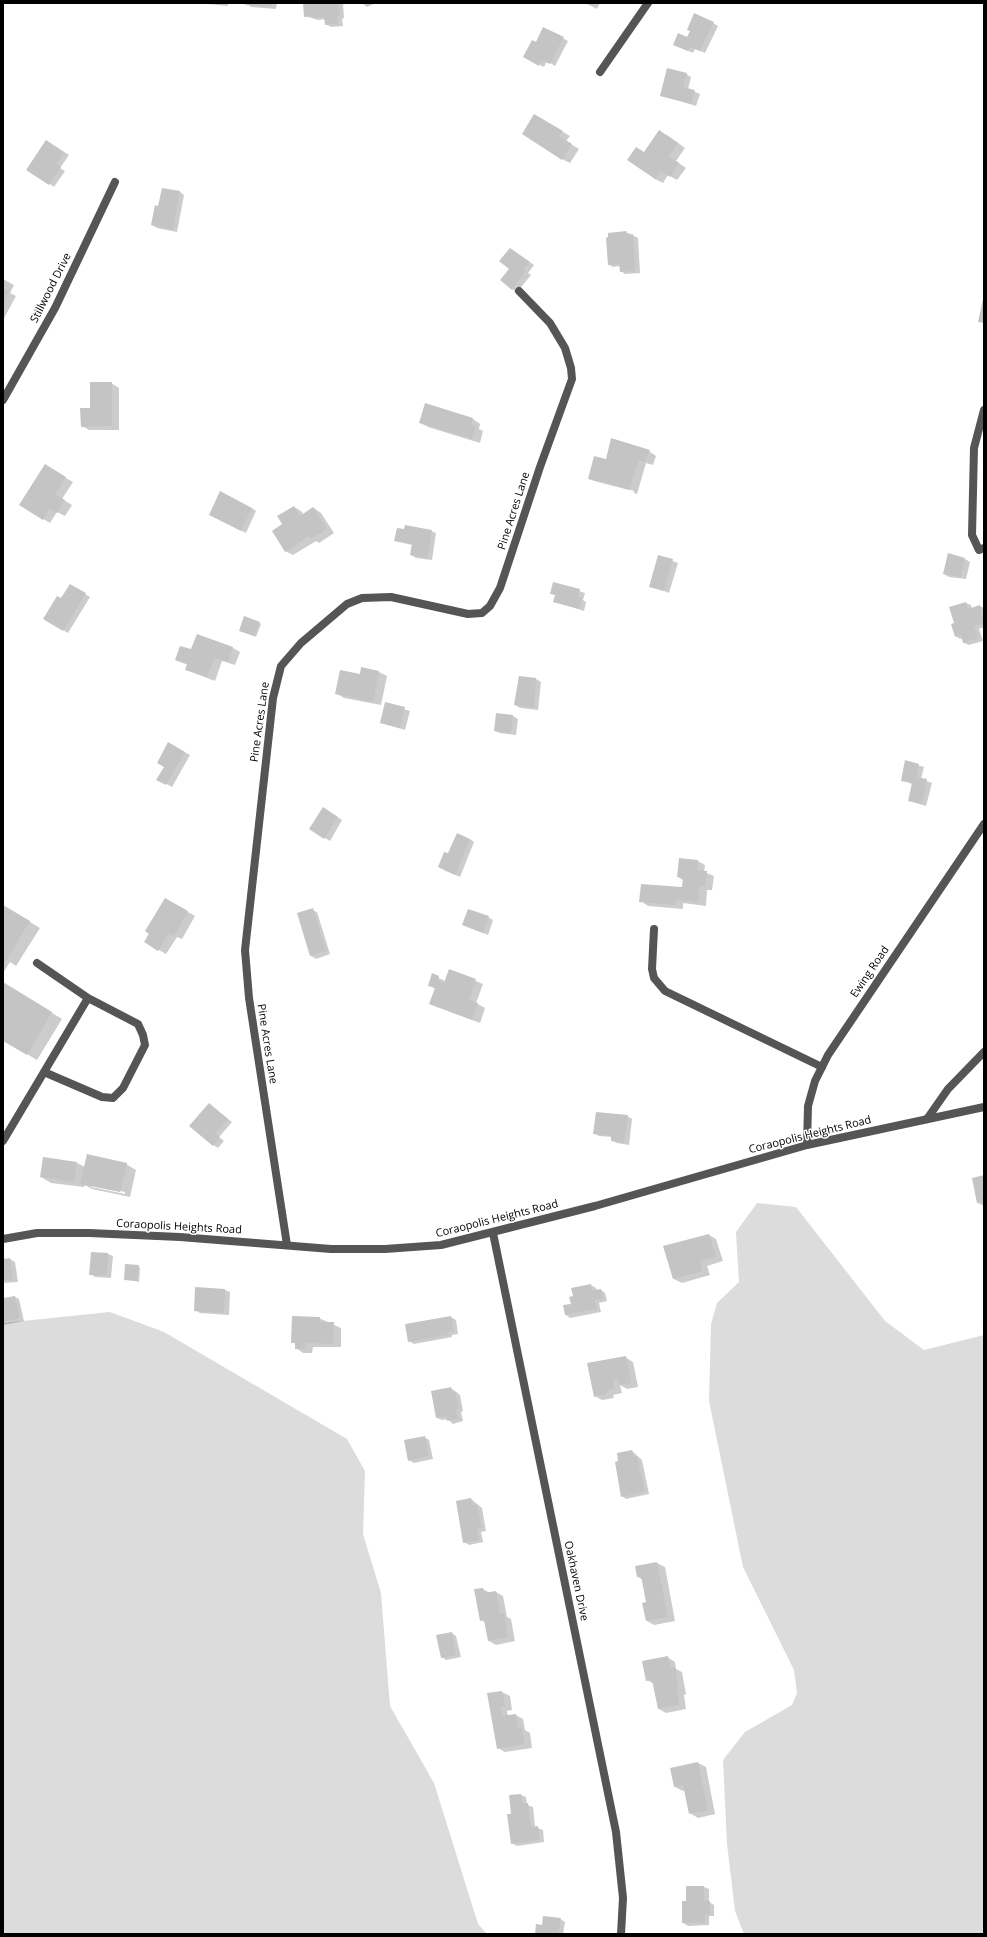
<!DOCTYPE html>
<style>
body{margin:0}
#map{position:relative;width:987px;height:1937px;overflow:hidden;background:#fff;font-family:"Open Sans",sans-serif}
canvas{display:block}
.frame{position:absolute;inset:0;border:4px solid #000;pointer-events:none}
</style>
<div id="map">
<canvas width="987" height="1937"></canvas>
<div class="frame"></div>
</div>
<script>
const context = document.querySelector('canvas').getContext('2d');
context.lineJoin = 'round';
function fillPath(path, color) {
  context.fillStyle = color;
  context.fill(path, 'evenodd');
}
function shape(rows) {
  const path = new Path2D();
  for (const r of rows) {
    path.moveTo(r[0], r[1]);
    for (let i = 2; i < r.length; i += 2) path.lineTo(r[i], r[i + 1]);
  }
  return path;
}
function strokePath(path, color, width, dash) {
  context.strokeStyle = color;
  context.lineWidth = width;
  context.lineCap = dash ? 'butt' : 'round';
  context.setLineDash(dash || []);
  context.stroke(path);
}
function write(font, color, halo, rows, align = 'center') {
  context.font = font + ' "Open Sans",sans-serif';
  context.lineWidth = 3;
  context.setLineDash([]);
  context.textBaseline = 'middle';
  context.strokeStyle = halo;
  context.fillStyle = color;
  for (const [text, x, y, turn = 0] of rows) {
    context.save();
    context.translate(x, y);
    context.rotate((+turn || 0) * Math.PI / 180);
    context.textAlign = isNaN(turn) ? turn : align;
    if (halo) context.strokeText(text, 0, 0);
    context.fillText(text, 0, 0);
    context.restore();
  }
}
fillPath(shape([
 [757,1203,796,1207,885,1321,924,1350,984,1335,984,1934,744,1934,735,1911,727,1844,723,1760,745,1732,792,1705,797,1693,794,1670,743,1567,709,1401,711,1324,717,1303,739,1282,736,1232],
 [110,1312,164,1332,347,1439,365,1471,363,1534,381,1593,390,1706,434,1783,478,1924,487,1934,3,1934,3,1323]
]), '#dcdcdc');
fillPath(shape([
 [197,3,228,3,228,6],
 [246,3,277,3,276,9,251,7],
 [304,3,343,3,344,18,342,19,343,26,331,27,326,24,326,19,318,20,305,16],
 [362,3,376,3,367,7],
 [585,3,600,3,597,9],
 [713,23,718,26,705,53,695,49,693,53,679,47,688,38],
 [544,28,568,41,555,66,547,61,544,67,525,57,536,43],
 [686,74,691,77,688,89,700,94,696,106,661,95],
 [535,116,570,136,566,141,579,149,570,163,562,159],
 [667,135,685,148,676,161,686,168,677,180,668,175,663,183,655,179,644,153],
 [51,144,69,155,60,168,65,171,54,187,50,184],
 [180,192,184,195,177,232,157,228,152,225,159,208],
 [626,232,638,238,640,273,625,274,621,271,620,266,613,267,608,264],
 [515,252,534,265,528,273,531,275,517,292,512,289,510,269],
 [3,279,14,285,10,293,16,296,3,320],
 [111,383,119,388,119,430,89,430,82,426,91,409],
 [426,404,473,419,480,424,479,429,483,431,480,443,428,427,421,423],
 [649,451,656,456,653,465,646,463,637,494,597,482,589,478,607,461],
 [596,480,634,491,634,493,596,482],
 [45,466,73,482,62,499,72,505,65,516,57,512,50,523,20,505],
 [294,507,301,511,304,515,314,508,321,513,334,533,319,543,316,541,293,555,285,551,284,525],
 [252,508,256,511,246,533,215,517],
 [431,531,436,533,432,560,416,558,411,555,412,545,395,541],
 [659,556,678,563,669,593,651,586],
 [965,559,970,562,966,579,949,577,944,574],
 [554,583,585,593,583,600,586,602,584,611,554,601,556,596,551,593],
 [70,585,90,597,68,633,45,619,61,599],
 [966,603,971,605,972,609,980,606,984,608,984,627,979,629,983,641,969,645,964,643,963,638,960,639,956,636,956,624],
 [259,623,261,624,256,637,242,631],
 [233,648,240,652,235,665,222,661,215,681,194,673,187,669,188,665,176,660,192,651],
 [362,668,379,672,387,676,381,705,344,698,336,693,360,675],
 [519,677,536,679,541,682,538,710,520,708,515,705],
 [386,704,410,711,405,730,381,723],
 [497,714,513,716,518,719,516,735,500,733,495,731],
 [169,744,190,755,172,787,158,779,165,766],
 [906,762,924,767,921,779,932,783,926,806,909,801,912,784,902,780],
 [323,808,342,820,330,841,310,829],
 [470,839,474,842,460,877,444,870,449,855],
 [698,861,705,865,704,872,714,876,712,890,707,890,706,906,683,903,683,909,648,906,641,901,683,888,684,881,678,877],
 [165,899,195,916,182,939,177,937,166,954,145,942],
 [3,906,40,928,16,966,10,962,3,973],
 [312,910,317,912,330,954,316,959,311,956,298,914],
 [488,917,493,920,488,935,463,925],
 [449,970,483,984,476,1003,485,1008,480,1023,430,1004,436,989,429,985,433,975,445,981],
 [3,983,62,1019,37,1060,3,1040],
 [209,1104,232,1122,219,1137,224,1141,218,1148,213,1145],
 [627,1116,632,1119,629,1145,617,1143,612,1140,612,1137,599,1136,594,1133],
 [44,1158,77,1163,85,1167,126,1164,136,1170,130,1197,92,1189,85,1185,84,1187,51,1183,41,1177],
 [91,1185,125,1192,125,1194,91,1187],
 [984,1176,984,1206,978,1203],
 [709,1235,716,1239,723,1261,707,1266,710,1275,682,1283,674,1279,664,1247],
 [108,1254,113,1256,111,1278,95,1277,91,1274],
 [10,1259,15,1262,18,1282,3,1283,3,1260],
 [138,1266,140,1268,139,1282,125,1279],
 [591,1285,596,1288,596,1291,601,1290,605,1293,607,1301,599,1303,601,1312,570,1318,566,1315,572,1305],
 [225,1290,230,1292,229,1315,200,1313,195,1310],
 [15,1297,19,1299,24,1321,3,1325,3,1306],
 [451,1317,456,1320,458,1334,452,1335,452,1337,414,1344,409,1341],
 [319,1318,341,1328,341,1347,313,1347,312,1353,303,1353,296,1348,296,1344,292,1342],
 [625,1357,633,1362,638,1387,627,1389,620,1385,622,1393,613,1395,614,1398,602,1400,595,1396],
 [451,1388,460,1395,463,1411,461,1412,463,1421,453,1424,448,1419,442,1420,437,1418],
 [424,1437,429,1440,433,1459,414,1463,409,1460],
 [632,1451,642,1460,649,1494,626,1499,622,1496],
 [471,1499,482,1508,486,1531,481,1532,483,1542,469,1545,464,1542],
 [657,1563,665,1567,675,1621,654,1625,647,1621,648,1603,643,1580,638,1577,636,1567],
 [483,1589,490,1593,496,1592,503,1596,507,1617,511,1619,515,1641,496,1645,489,1641,486,1623,481,1620],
 [452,1633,456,1636,461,1657,446,1660,442,1657],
 [667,1657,675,1662,676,1669,682,1672,686,1694,684,1695,686,1709,666,1713,659,1709,654,1684,647,1680],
 [502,1692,510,1696,512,1710,507,1711,508,1716,516,1715,523,1719,525,1730,530,1733,532,1748,505,1752,498,1748,489,1694],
 [698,1763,706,1767,715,1814,698,1818,690,1813,685,1790,683,1791,675,1787],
 [521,1795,526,1797,527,1805,533,1807,535,1827,543,1830,544,1842,517,1846,512,1843,512,1815],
 [687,1887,704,1887,709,1889,709,1902,714,1905,714,1916,709,1916,709,1925,688,1926,683,1923,687,1902],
 [560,1919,565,1922,563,1934,536,1934,543,1926]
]), '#0003');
fillPath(shape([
 [245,3,272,3,272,7,245,5],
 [303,3,338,3,340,16,337,16,338,24,325,25,324,17,313,18,312,16,304,17],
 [694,13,714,22,700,51,690,47,688,51,673,45,678,33,687,37,690,31,687,30],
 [543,27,564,37,550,64,541,60,539,66,523,57,532,40,536,42],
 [667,68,687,73,683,87,695,90,691,104,660,96],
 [534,114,563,131,559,136,572,144,562,160,522,134],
 [659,130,678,143,669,156,679,163,670,177,661,171,655,179,627,160,636,147,644,152],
 [46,140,64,152,56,164,61,167,49,185,26,170],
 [162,188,180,191,173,230,151,225,155,205,158,206],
 [626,231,627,235,633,234,635,271,620,272,619,264,608,265,606,238,608,237,608,233],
 [510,248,530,262,524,269,526,271,512,290,500,280,509,269,499,261],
 [3,288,9,291,3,302],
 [983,299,984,299,984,323,978,322],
 [90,382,112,382,112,426,81,427,80,408,90,408],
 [425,403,473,418,471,425,476,426,472,439,419,423],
 [611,438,650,450,645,462,639,460,629,490,588,479,594,456,606,459],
 [45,464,66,477,55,494,65,500,57,513,49,509,43,520,19,505],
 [220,491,252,508,241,531,209,515],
 [294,506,300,516,313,507,327,529,311,539,309,536,285,552,272,531,282,524,277,516],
 [405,525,432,530,427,558,410,555,412,544,394,541,397,528,404,529],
 [948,553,965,558,961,577,943,574],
 [658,555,673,559,664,591,649,587],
 [553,582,580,589,578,597,582,598,579,609,553,602,555,595,550,594],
 [70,584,86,593,63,631,43,619,57,596,61,598],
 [966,602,968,609,980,605,984,623,974,626,978,638,963,643,961,635,955,637,951,624,954,623,949,607],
 [244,616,260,622,254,636,239,631],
 [197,634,233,647,228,662,215,657,207,677,185,670,187,664,175,660,180,646,191,649],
 [361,667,379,671,373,702,335,694,340,670,360,674],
 [519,676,536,678,534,708,514,705],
 [385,702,405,707,400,728,380,723],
 [496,713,513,715,511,733,494,731],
 [168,742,185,752,166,785,156,780,164,767,157,763],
 [905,760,919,764,917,777,927,779,922,804,908,801,912,783,901,781],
 [323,807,338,817,324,839,309,829],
 [457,833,470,839,455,875,438,867,444,852,448,853],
 [679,858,698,860,697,870,707,871,705,887,700,886,698,902,676,900,675,905,639,902,641,884,682,887,683,878,677,877],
 [165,898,188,911,174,936,169,933,158,951,144,942,149,934,145,931],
 [3,905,30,921,6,961,3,960],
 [313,908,326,951,310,956,297,913],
 [468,909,489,916,483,933,462,925],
 [449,969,476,979,469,1000,478,1003,472,1020,429,1004,435,988,428,986,432,973,439,976,438,981,444,983],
 [3,982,52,1012,27,1055,3,1041],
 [209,1103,228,1119,215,1133,220,1137,213,1146,189,1126],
 [596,1112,628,1115,624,1143,611,1141,611,1136,593,1134],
 [87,1154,127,1163,120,1192,80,1184],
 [43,1157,77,1162,74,1182,40,1177],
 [984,1175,984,1202,977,1203,972,1178],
 [709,1234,716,1257,700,1261,703,1271,673,1279,663,1246],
 [91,1252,108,1253,107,1275,89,1275],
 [10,1258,13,1279,3,1281,3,1259],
 [125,1264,139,1265,137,1281,124,1280],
 [591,1284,592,1290,601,1289,603,1299,595,1300,597,1309,565,1315,563,1305,571,1304,569,1297,573,1296,571,1288],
 [195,1287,225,1289,224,1313,194,1311],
 [15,1296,20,1318,3,1322,3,1298],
 [292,1316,320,1317,320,1322,334,1322,333,1344,305,1343,305,1349,295,1349,295,1343,291,1343],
 [451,1316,454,1331,448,1332,448,1335,408,1342,405,1324],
 [626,1356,631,1383,619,1385,618,1379,613,1380,615,1389,606,1391,607,1394,594,1397,587,1363],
 [451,1387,452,1392,455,1391,459,1409,456,1409,458,1419,447,1421,446,1416,436,1418,431,1391],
 [425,1436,429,1456,408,1461,404,1440],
 [632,1450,634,1457,637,1456,645,1492,621,1497,615,1462,618,1461,617,1453],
 [471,1498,473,1505,477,1504,482,1528,477,1529,479,1540,463,1543,456,1501],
 [657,1562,668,1617,646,1621,642,1603,646,1602,641,1576,637,1577,635,1566],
 [483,1588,484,1593,496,1591,500,1614,504,1613,508,1637,488,1641,484,1620,480,1621,474,1589],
 [452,1632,456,1655,441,1658,436,1635],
 [668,1656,670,1668,675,1667,679,1690,677,1691,679,1705,658,1709,652,1680,646,1681,642,1661],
 [502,1691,505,1706,500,1707,502,1716,516,1714,518,1728,522,1727,525,1744,497,1749,487,1693],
 [698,1762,708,1810,689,1814,683,1785,674,1787,670,1768],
 [521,1794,523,1804,528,1803,531,1827,538,1826,540,1840,511,1844,507,1814,511,1814,509,1795],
 [686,1886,704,1886,704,1901,710,1901,710,1914,705,1914,705,1923,682,1923,682,1901,686,1901],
 [543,1916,561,1918,558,1934,535,1934,536,1924,542,1925]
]), '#c4c4c4');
strokePath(shape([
 [984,410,974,448,972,535,979,550,984,548],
 [654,929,652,969,654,978,665,991,822,1067],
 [37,963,88,998,138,1024,143,1035,145,1045,123,1088,113,1098,102,1097,44,1072],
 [927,1119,948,1089,984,1052],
 [3,1141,88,998]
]), '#555', 8);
strokePath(shape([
 [600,72,648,3],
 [3,400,55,308,115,182],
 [493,1233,616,1832,623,1898,621,1934],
 [287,1245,249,998,245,950,273,698,281,666,301,643,347,604,362,598,391,597,468,614,482,613,490,606,500,588,540,467,572,379,571,368,565,348,550,323,519,291]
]), '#555', 8);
strokePath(shape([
 [807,1145,808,1106,815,1081,828,1055,984,824],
 [3,1239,37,1233,89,1233,180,1237,331,1249,385,1249,441,1245,595,1206,807,1145,984,1107]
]), '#555', 8);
write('11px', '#000', '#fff', [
 ["Stillwood Drive",51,288,-63],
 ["Pine Acres Lane",514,511,-72],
 ["Pine Acres Lane",260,722,-82],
 ["Ewing Road",870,972,-56],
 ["Pine Acres Lane",267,1044,81],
 ["Coraopolis Heights Road",810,1135,-14],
 ["Coraopolis Heights Road",497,1219,-14],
 ["Coraopolis Heights Road",179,1227,3],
 ["Oakhaven Drive",576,1581,78]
]);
</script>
